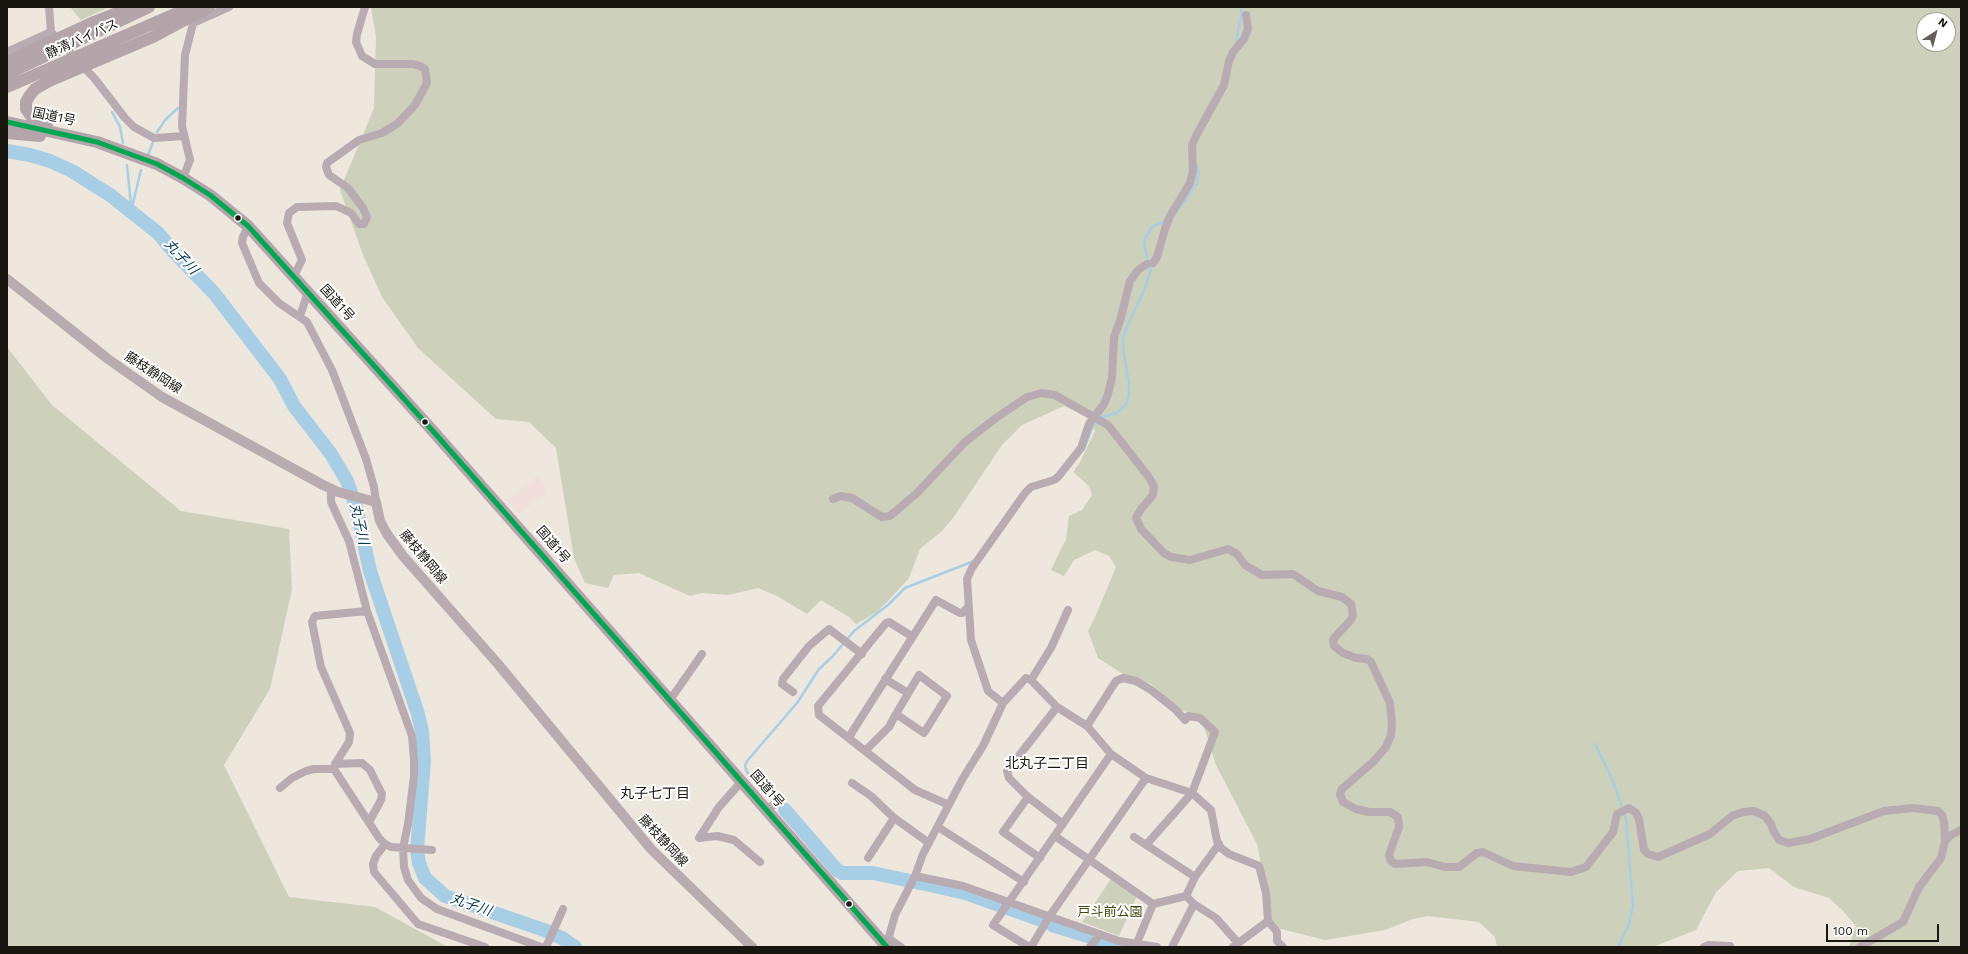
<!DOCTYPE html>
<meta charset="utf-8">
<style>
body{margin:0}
#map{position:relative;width:1968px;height:954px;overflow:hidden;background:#eee7de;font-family:"Work Sans",sans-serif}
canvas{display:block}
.frame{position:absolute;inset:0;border:8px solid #19150f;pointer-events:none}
.north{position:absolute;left:1916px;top:12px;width:40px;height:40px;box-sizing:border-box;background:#fff;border:1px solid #a3a19f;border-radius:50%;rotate:36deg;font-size:11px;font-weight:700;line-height:16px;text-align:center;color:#19150f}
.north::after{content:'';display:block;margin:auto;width:14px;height:18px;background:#645e57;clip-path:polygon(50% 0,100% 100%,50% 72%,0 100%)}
.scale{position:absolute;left:1826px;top:924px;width:113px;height:18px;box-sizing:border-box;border:2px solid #19150f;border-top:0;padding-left:5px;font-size:12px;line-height:14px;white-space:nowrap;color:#19150f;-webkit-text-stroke:3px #fff;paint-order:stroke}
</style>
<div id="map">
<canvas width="1968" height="954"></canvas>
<div class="frame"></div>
<div class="north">N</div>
<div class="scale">100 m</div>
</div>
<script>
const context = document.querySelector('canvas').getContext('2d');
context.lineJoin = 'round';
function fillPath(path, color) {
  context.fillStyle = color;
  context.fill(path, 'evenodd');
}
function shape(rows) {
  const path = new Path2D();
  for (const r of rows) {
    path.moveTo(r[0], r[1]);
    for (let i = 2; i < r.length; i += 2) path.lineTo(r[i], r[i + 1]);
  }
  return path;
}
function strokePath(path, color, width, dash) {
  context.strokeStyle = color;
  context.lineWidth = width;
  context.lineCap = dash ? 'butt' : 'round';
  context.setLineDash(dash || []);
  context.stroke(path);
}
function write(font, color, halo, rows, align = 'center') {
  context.font = font + ' "Work Sans","Noto Sans JP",sans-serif';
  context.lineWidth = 4;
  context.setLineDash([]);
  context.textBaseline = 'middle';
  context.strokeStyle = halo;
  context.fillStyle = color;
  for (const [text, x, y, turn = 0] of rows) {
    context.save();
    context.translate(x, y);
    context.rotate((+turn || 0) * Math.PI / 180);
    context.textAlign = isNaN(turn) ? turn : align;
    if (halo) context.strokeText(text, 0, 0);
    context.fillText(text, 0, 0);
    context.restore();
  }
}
fillPath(shape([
 [539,475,544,484,546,493,519,513,508,500]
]), '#f1dfdc');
fillPath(shape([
 [70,7,109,7,81,20],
 [371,7,1961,7,1961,947,1849,947,1856,926,1844,912,1829,898,1794,887,1769,868,1738,871,1716,892,1696,930,1653,947,1497,947,1495,937,1479,922,1428,916,1413,919,1385,930,1325,940,1277,928,1272,920,1257,844,1216,765,1200,714,1182,711,1151,684,1123,674,1098,658,1088,631,1096,615,1116,567,1109,556,1095,550,1074,560,1064,576,1051,570,1066,539,1069,516,1082,510,1092,495,1089,486,1073,472,1079,464,1095,431,1091,422,1086,417,1064,406,1022,425,1002,445,953,518,942,531,920,549,909,578,887,602,877,612,856,624,849,617,821,600,807,614,777,596,758,588,728,595,702,593,690,596,639,573,614,575,608,588,585,583,574,558,556,448,529,422,496,419,418,348,382,297,363,255,340,190,374,108,376,37],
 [1924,20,1948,20,1948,44,1924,44],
 [7,347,52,405,181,511,289,529,292,589,270,689,224,765,289,897,375,907,448,947,7,947],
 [1111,879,1137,896,1119,936,1082,922]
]), '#cdd0ba');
strokePath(shape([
 [1236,44,1242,7],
 [112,112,120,127,123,143],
 [157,132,166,119,178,108],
 [148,155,153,142],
 [127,165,131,205],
 [1177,211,1197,183,1199,174,1196,165],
 [134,213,132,207,141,170],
 [1100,418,1117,413,1123,408,1127,402,1129,394,1129,384,1124,355,1123,338,1130,320,1143,293,1151,270,1144,246,1145,239,1152,227,1166,220],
 [1084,449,1093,426,1097,421],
 [1595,744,1612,779,1626,819,1633,906,1629,924,1618,947],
 [785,810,747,772,745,766,747,761,797,703,819,669,832,657,854,631,888,605,905,588,974,561]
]), '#a8cee6', 2.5);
strokePath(shape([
 [7,151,30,155,50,161,72,171,110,195,158,233,173,251,214,293,280,379,294,406,331,454,347,481,356,507,370,571,418,714,422,731,424,761,417,850,419,863,425,878,445,896,544,930,562,938,575,947],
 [785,810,837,870,842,873,873,873,934,886,965,893,1041,920],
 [1052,925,1123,947]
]), '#a8cee6', 14);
strokePath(shape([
 [49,7,51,32,95,79,125,118,134,127,154,138,184,136],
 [193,23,229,7],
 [7,52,51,32],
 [183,178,190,160,182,126,185,55,196,12],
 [248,226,243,237,242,243,259,283,279,303,307,322,332,370,366,459,374,487,376,502],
 [1153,263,1157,257,1165,229,1170,216,1190,183,1193,171,1192,145,1196,136,1224,85,1229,61,1233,52,1244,39,1248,29,1246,15],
 [294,276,302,260,287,223,289,213,297,207,336,206,351,213,359,224,364,224,367,217,363,208,348,188,329,175,326,167,327,163,359,140,382,133,398,123,415,105,427,83,425,69,420,66,413,64,375,64,362,56,356,42,357,34,365,7],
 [300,316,308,292],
 [331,489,331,502,349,541,367,611,412,736,414,760,414,776,408,824,403,848,404,867,408,880,421,898,437,909,541,947],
 [833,499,840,496,852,498,882,517,890,516,917,493,965,442,996,418,1027,397,1042,393,1055,395,1108,425,1148,476,1154,486,1153,495,1141,509,1136,518,1141,529,1164,553,1171,557,1190,560,1228,549,1237,554,1245,565,1262,575,1293,574,1318,591,1342,597,1351,604,1353,616,1350,621,1335,637,1333,640,1334,646,1343,653,1356,658,1367,659,1371,662,1390,703,1392,724,1391,735,1386,747,1374,761,1342,789,1340,794,1343,802,1356,809,1369,812,1390,812,1398,817,1399,827,1389,855,1391,861,1395,864,1427,862,1445,867,1459,867,1477,853,1483,852,1513,866,1571,872,1586,867,1613,832,1617,814,1629,808,1636,813,1639,819,1644,850,1648,854,1658,857,1710,834,1732,816,1743,812,1754,811,1765,816,1771,824,1773,830,1779,840,1788,843,1810,839,1884,811,1913,808,1938,811,1942,815,1944,822,1945,841,1941,858,1919,887,1903,922,1860,947],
 [367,611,315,616,312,622,321,667,350,733,349,742,335,764,334,769,379,838,385,844,391,847,432,850],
 [913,637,889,622,886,623,818,706,819,715,915,790,949,805],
 [919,675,947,696,924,733,896,714,919,675],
 [885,679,908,693],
 [1031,680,1051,648,1068,610],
 [793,692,782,684,783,679,809,646,829,629,862,654],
 [670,700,702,654],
 [1003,703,988,691,971,640,967,579,972,568,1025,493,1031,487,1054,480,1058,477,1081,448,1089,424,1104,404,1108,394,1112,378,1114,337,1120,321,1130,281,1138,270,1147,264],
 [1057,707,1007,771,1009,778,1028,797,1063,824],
 [1087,726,1116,681,1123,678,1136,681,1151,690,1175,709,1185,720,1188,716,1200,718,1215,732,1192,793,1146,845],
 [849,737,936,600,960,613,962,613,968,607],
 [866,750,889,727,896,714],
 [335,764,362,763,370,770,382,794,381,800,369,822],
 [742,781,719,807,699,838,717,836,734,840,760,862],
 [852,783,871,796,893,817,929,843],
 [280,788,292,778,306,771,314,769,334,769],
 [1028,797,1003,832,1040,858],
 [767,810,781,799],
 [938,827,1024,882],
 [1055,836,1153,904,1186,896],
 [1134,837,1195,877],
 [1945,841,1951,835,1961,830],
 [385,844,376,856,373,864,374,872,418,924,485,947],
 [1219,844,1195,877,1186,896,1194,904,1216,918,1238,943],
 [868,858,894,818],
 [915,876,963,886,1119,941,1157,947],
 [888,938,901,947],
 [1137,943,1153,904],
 [546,947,563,909],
 [886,947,895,915,915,876,923,854,963,778,983,746,1003,703,1026,678,1031,680,1057,707,1087,726,1111,754,1146,778,1192,793,1211,810,1217,841,1221,848,1229,854,1259,866,1266,893,1268,921,1277,932,1277,941,1283,947],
 [1029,947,993,925,1111,754],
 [1031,947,1049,917,1146,778],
 [1090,947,1099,935],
 [1172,947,1194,904],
 [1233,947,1268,921],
 [1704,947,1708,945,1730,946]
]), '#b8abb2', 8);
strokePath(shape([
 [7,279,108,359,162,397,323,485,338,492,376,502,380,521,387,534,403,556,498,664,651,849,752,947]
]), '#b9acb0', 10);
strokePath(shape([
 [94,22,132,7],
 [7,122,97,142,157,164,183,178,210,195,248,226,432,430,887,947],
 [47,126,31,116,26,109,26,102,30,95,35,89,49,81],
 [7,133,40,136]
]), '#b4a5ab', 12);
strokePath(shape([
 [7,62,94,22],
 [7,74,149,7],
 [49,81,153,37,209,7],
 [7,87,191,7]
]), '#b4a5ab', 12);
strokePath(shape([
 [7,122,97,142,157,164,183,178,210,195,248,226,432,430,887,947]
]), '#00a651', 5);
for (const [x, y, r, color] of [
 [238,218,3.5,"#19150f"],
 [425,422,3.5,"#19150f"],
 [849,904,3.5,"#19150f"]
]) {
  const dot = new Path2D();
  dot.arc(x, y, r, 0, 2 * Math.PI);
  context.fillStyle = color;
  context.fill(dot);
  strokePath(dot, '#fff', 1.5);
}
write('13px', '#19150f', '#fff', [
 ["静清バイパス",82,39,-24],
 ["国道1号",54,117,12],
 ["国道1号",337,303,48],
 ["藤枝静岡線",153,373,33],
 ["国道1号",553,545,49],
 ["藤枝静岡線",423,557,50],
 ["国道1号",767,789,49],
 ["藤枝静岡線",663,841,47]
]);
write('13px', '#3a4a08', '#fff', [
 ["戸斗前公園",1110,912]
]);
write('italic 14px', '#073852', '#fff', [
 ["丸子川",181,257,47],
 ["丸子川",359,524,77],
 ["丸子川",471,905,19]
]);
write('14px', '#19150f', '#fff', [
 ["北丸子二丁目",1047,764],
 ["丸子七丁目",655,794]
]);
</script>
